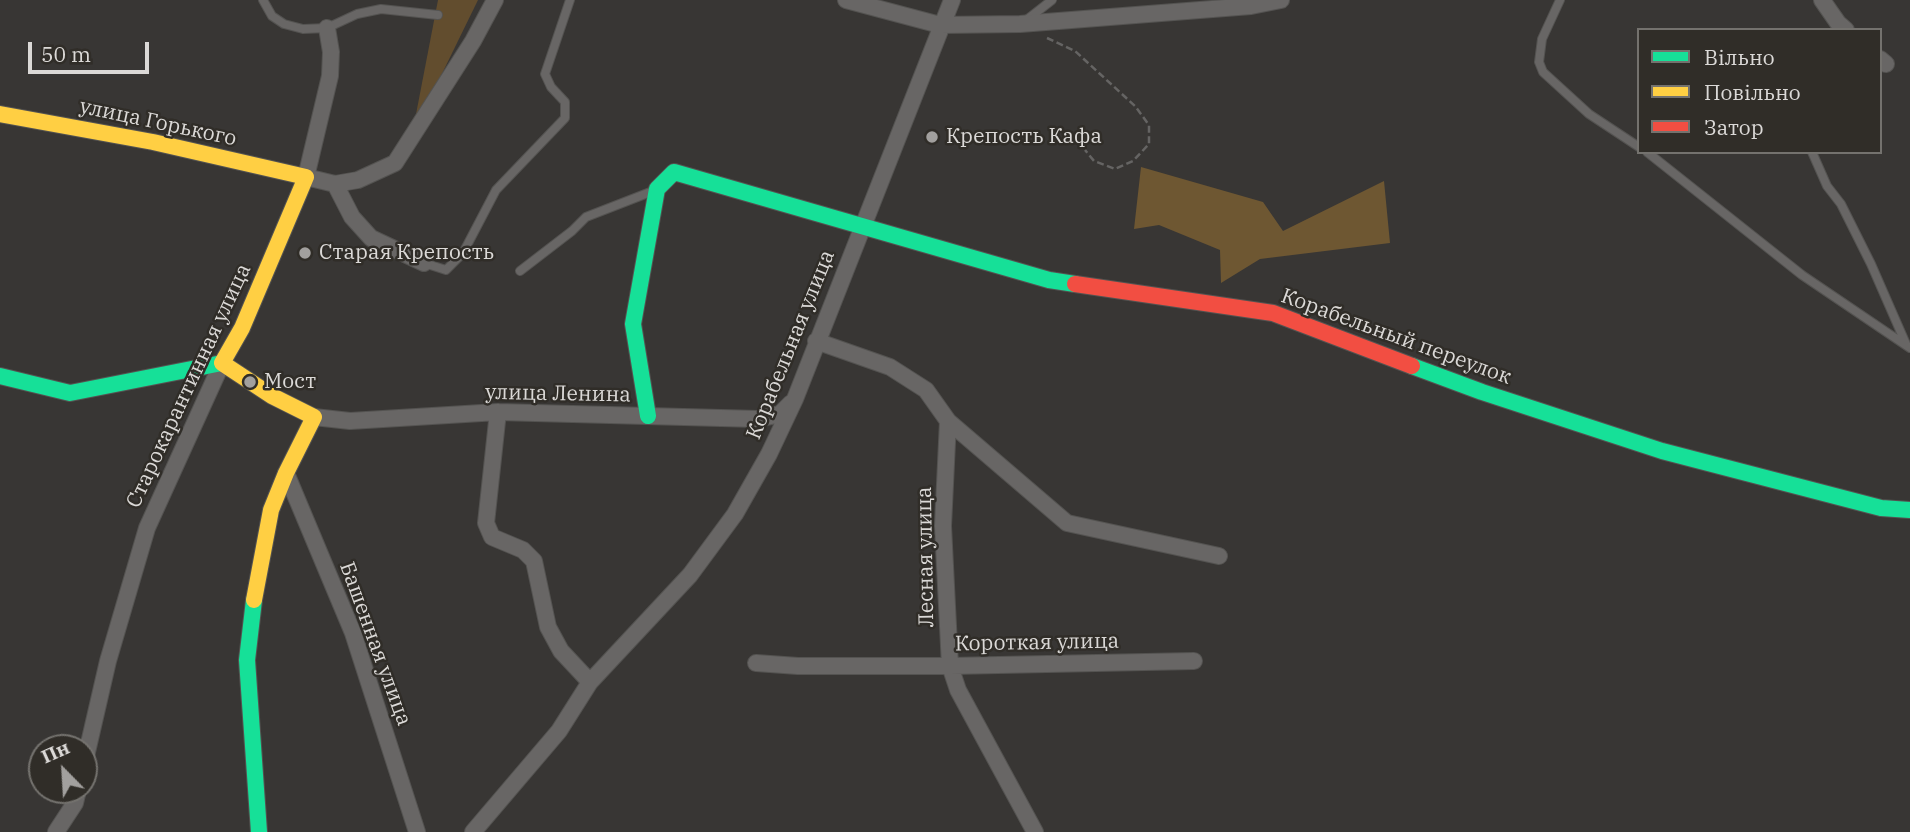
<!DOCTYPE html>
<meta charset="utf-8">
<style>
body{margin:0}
#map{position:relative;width:1910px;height:832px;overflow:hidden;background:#383634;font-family:"IBM Plex Serif",serif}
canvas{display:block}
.legend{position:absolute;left:1637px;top:28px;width:245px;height:126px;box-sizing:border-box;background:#302d28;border:2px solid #74726e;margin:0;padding:9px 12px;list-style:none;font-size:21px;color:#dbd9d7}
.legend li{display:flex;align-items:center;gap:14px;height:35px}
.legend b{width:35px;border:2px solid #74726e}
.north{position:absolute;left:28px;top:734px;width:70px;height:70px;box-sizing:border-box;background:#302d28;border:2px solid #74726e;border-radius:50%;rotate:336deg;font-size:19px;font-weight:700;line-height:28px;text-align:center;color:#dbd9d7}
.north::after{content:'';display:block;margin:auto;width:24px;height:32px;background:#a2a09e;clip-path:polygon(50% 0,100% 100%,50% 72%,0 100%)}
.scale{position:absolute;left:28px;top:42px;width:121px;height:32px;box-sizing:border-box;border:4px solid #dbd9d7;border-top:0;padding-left:9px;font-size:21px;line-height:24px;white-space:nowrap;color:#dbd9d7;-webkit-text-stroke:5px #302d28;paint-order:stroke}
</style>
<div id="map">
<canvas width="1910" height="832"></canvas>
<ul class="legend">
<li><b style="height:9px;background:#16e098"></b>Вільно</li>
<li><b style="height:9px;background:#ffcf43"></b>Повільно</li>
<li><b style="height:9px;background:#f24e42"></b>Затор</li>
</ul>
<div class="north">Пн</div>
<div class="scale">50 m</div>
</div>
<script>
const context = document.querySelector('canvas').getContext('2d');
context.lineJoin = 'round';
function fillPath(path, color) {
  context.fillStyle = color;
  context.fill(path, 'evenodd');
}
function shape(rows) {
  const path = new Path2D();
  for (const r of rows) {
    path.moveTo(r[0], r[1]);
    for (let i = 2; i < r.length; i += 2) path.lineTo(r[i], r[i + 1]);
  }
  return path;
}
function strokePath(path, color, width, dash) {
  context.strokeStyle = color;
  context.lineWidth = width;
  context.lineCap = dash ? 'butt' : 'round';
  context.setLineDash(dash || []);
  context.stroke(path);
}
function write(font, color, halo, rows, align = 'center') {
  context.font = font + ' "IBM Plex Serif",serif';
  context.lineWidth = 5;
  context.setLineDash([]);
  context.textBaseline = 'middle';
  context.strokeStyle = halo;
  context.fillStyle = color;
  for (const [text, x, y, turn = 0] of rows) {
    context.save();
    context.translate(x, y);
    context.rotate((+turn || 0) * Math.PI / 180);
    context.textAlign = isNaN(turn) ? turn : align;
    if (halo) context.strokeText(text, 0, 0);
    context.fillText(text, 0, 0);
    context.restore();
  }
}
fillPath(shape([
 [438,0,478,0,412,135]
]), '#624d2e');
fillPath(shape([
 [1141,167,1263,202,1283,231,1384,181,1390,243,1260,259,1221,283,1220,250,1159,225,1134,229]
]), '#6e5732');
const lane = shape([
 [263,0,272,16,284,24,303,29,327,28,357,14,381,9,438,15],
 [1560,0,1542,39,1539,62,1543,72,1589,114,1639,147],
 [1024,22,1052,0],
 [1647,152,1802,275,1910,348],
 [1812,152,1827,186,1841,204,1871,264,1906,344],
 [424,263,446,270,463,253,496,190,565,118,565,102,551,87,545,74,570,0],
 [520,271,572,231,586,217,653,191]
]);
const street = shape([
 [846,0,940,25,1020,24,1251,6,1281,0],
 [1822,0,1838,23,1846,30],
 [327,28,331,52,330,76,306,177,335,184,358,180,395,163,473,41,495,0],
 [1880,59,1886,64],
 [335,184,352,217,371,238,424,263],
 [816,341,890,367,926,390,948,421,943,526,950,666,958,690,1035,832],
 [498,412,486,523,492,537,523,550,534,561,548,627,561,651,590,682],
 [314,417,350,421,498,412,758,419,780,414,791,403],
 [948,421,1067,523,1219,556],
 [286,473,353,633,417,832],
 [756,663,798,666,950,666,1194,661],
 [84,765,108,661,147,528,222,363],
 [56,832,75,803,78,790],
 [473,832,559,731,590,682,690,575,735,514,769,454,795,399,952,0]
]);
const fast = shape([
 [1412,366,1482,392,1662,451,1881,508,1910,510],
 [0,376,70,393,222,363],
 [648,416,633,324,657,189,674,172,1049,280,1075,284],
 [254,600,247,660,259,832]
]);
const slow = shape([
 [0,114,153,142,306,177,242,328,222,363],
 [222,363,272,396,314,417,286,473,271,510,254,600]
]);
const jam = shape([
 [1075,284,1273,313,1412,366]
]);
strokePath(lane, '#545351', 10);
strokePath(street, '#545351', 18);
strokePath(fast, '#545351', 18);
strokePath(slow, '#545351', 18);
strokePath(jam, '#545351', 18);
strokePath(shape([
 [1047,38,1075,51,1135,106,1149,125,1149,144,1133,161,1115,169,1094,161,1085,150]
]), '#656463', 2.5, [7, 3.5]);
strokePath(lane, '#686665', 8);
strokePath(street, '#686665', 16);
strokePath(fast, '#16e098', 16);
strokePath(slow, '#ffcf43', 16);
strokePath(jam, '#f24e42', 16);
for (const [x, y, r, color] of [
 [932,137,7,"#a2a09e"],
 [305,253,7,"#a2a09e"],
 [250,382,7,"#a2a09e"]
]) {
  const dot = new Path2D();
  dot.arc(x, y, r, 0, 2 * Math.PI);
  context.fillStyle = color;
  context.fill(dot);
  strokePath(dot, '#302d28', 2.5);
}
write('21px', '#dbd9d7', '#302d28', [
 ["улица Горького",158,123,12],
 ["Корабельный переулок",1396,337,20],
 ["Корабельная улица",791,345,-68],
 ["Старокарантинная улица",189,386,-65],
 ["улица Ленина",558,394,1],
 ["Лесная улица",926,557,-91],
 ["Короткая улица",1037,643,-1],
 ["Башенная улица",375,644,70]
]);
write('21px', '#dbd9d7', '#302d28', [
 ["Крепость Кафа",946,137],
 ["Старая Крепость",319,253],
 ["Мост",264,382]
], 'left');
</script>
